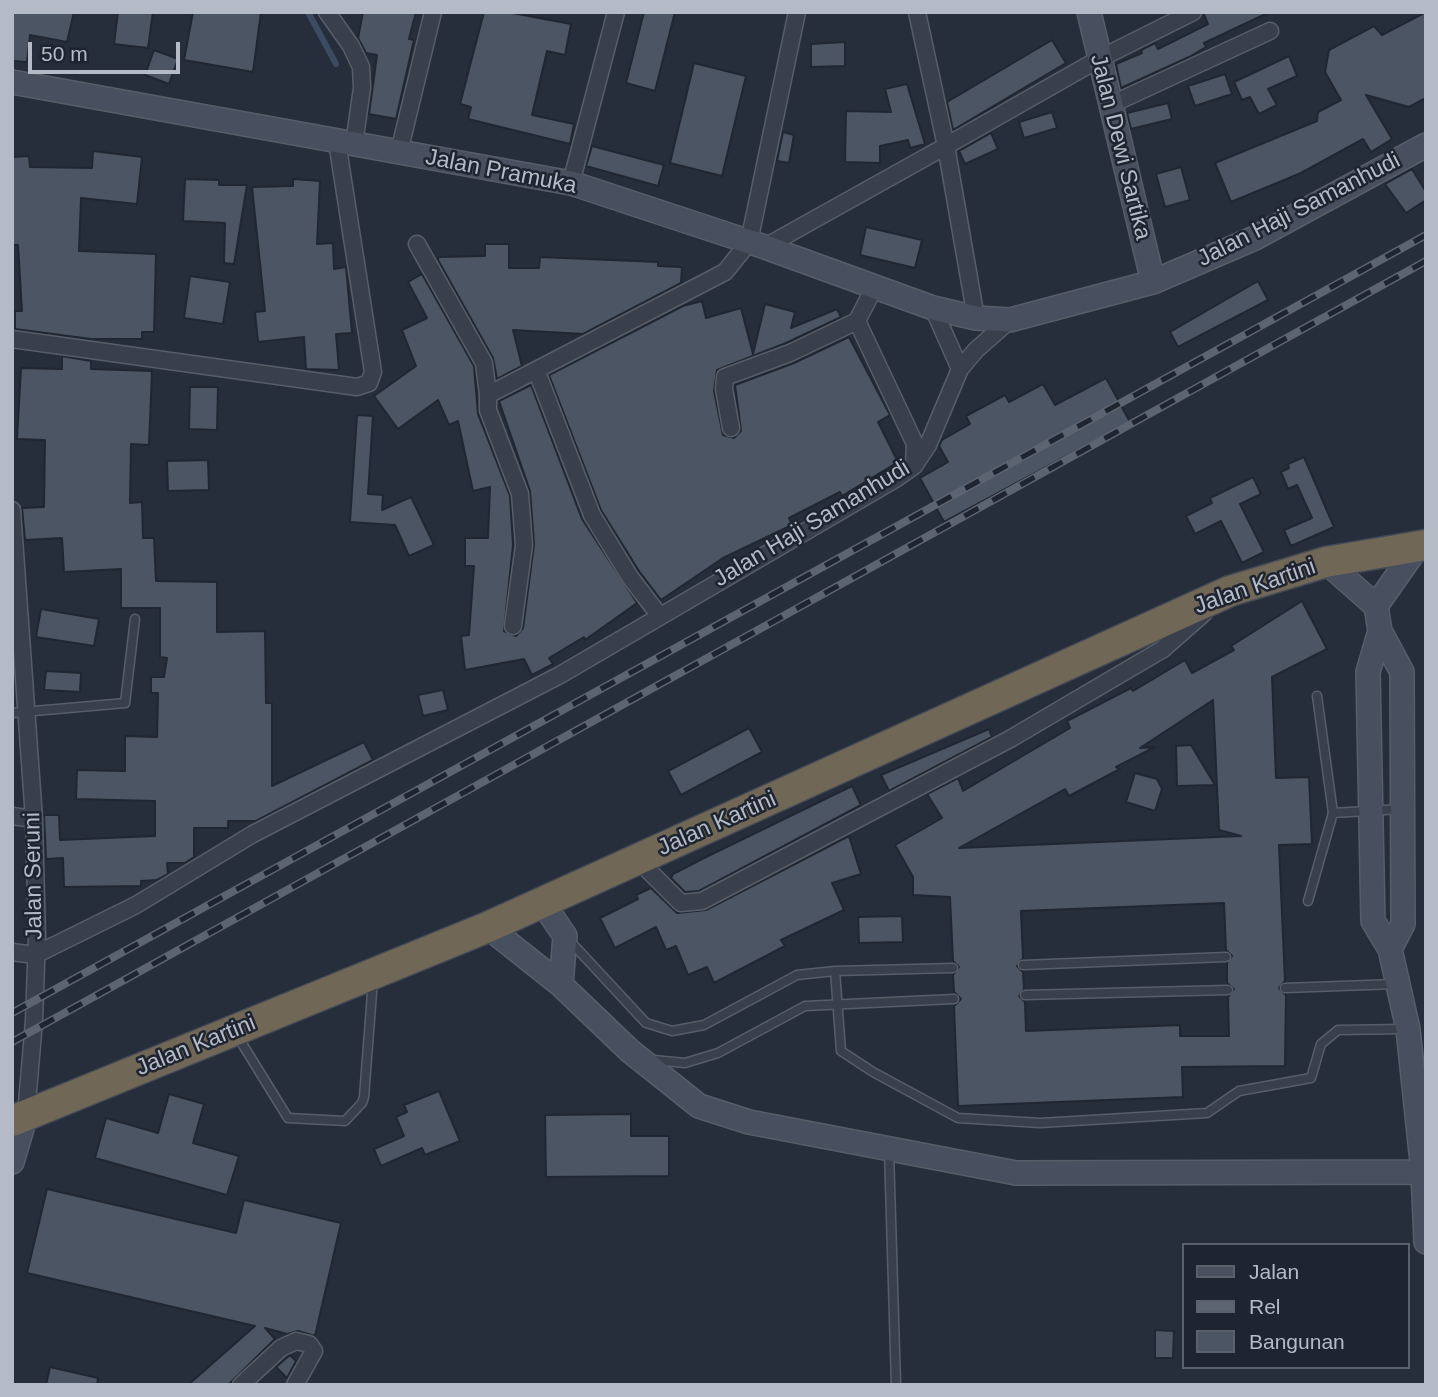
<!DOCTYPE html>
<style>
body{margin:0}
#map{position:relative;width:1438px;height:1397px;overflow:hidden;background:#262e3b;font-family:Arial,sans-serif}
canvas{display:block}
.frame{position:absolute;inset:0;border:14px solid #b5bbc6;pointer-events:none}
.legend{position:absolute;left:1182px;top:1243px;width:228px;height:126px;box-sizing:border-box;background:#1e2530;border:2px solid #5a616c;margin:0;padding:9px 12px;list-style:none;font-size:21px;color:#b5bbc6}
.legend li{display:flex;align-items:center;gap:14px;height:35px}
.legend b{width:35px;border:2px solid #5a616c}
.scale{position:absolute;left:28px;top:42px;width:152px;height:32px;box-sizing:border-box;border:4px solid #b5bbc6;border-top:0;padding-left:9px;font-size:21px;line-height:24px;white-space:nowrap;color:#b5bbc6;-webkit-text-stroke:5px #1e2530;paint-order:stroke}
</style>
<div id="map">
<canvas width="1438" height="1397"></canvas>
<div class="frame"></div>
<ul class="legend">
<li><b style="height:9px;background:#484f5e"></b>Jalan</li>
<li><b style="height:9px;background:#5c6472"></b>Rel</li>
<li><b style="height:19px;background:#4c5563"></b>Bangunan</li>
</ul>
<div class="scale">50 m</div>
</div>
<script>
const context = document.querySelector('canvas').getContext('2d');
context.lineJoin = 'round';
function shape(rows) {
  const path = new Path2D();
  for (const r of rows) {
    path.moveTo(r[0], r[1]);
    for (let i = 2; i < r.length; i += 2) path.lineTo(r[i], r[i + 1]);
  }
  return path;
}
function strokePath(path, color, width, dash) {
  context.strokeStyle = color;
  context.lineWidth = width;
  context.lineCap = dash ? 'butt' : 'round';
  context.setLineDash(dash || []);
  context.stroke(path);
}
function fillPath(path, color) {
  context.fillStyle = color;
  context.fill(path, 'evenodd');
}
function write(font, color, halo, rows, align = 'center') {
  context.font = font + ' Arial,sans-serif';
  context.lineWidth = 5;
  context.setLineDash([]);
  context.textBaseline = 'middle';
  context.strokeStyle = halo;
  context.fillStyle = color;
  for (const [text, x, y, turn = 0] of rows) {
    context.save();
    context.translate(x, y);
    context.rotate((+turn || 0) * Math.PI / 180);
    context.textAlign = isNaN(turn) ? turn : align;
    if (halo) context.strokeText(text, 0, 0);
    context.fillText(text, 0, 0);
    context.restore();
  }
}
strokePath(shape([
 [308,12,336,64]
]), '#3d4b62', 6);
const building = shape([
 [12,12,74,12,67,42,30,35,27,62,12,61,12,12],
 [118,12,153,12,148,48,114,44,118,12],
 [193,12,261,12,253,72,184,60,193,12],
 [363,12,416,12,409,39,414,40,396,119,369,114,377,55,366,53,358,38,363,12],
 [484,12,507,12,571,24,565,55,547,51,532,115,574,124,570,144,468,119,471,107,460,104,484,12],
 [644,12,675,12,655,91,626,83,644,12],
 [1203,12,1270,12,1204,43,1206,47,1189,57,1121,88,1116,64,1142,53,1141,50,1155,43,1158,49,1208,24,1203,12],
 [1426,12,1426,98,1409,107,1366,95,1392,139,1371,152,1363,139,1301,173,1231,202,1215,163,1317,121,1318,112,1341,100,1325,72,1329,50,1374,26,1382,35,1426,12],
 [1052,40,1066,63,953,130,947,102,1052,40],
 [845,42,845,66,811,67,811,44,845,42],
 [154,50,178,59,169,84,145,75,154,50],
 [1289,56,1297,76,1268,89,1277,105,1259,114,1250,97,1242,100,1234,82,1289,56],
 [694,63,746,76,722,176,670,163,694,63],
 [1225,74,1232,94,1195,106,1188,86,1225,74],
 [907,84,925,144,910,148,908,140,880,146,880,163,845,162,846,111,891,112,885,89,907,84],
 [1168,103,1172,119,1131,129,1127,113,1168,103],
 [1052,112,1057,128,1024,138,1019,122,1052,112],
 [783,132,794,135,789,163,777,161,783,132],
 [991,133,998,149,965,164,959,151,991,133],
 [592,146,664,165,658,186,586,166,592,146],
 [93,151,142,157,137,204,81,198,79,251,156,254,154,332,142,332,142,339,91,339,15,329,15,311,22,311,18,245,12,245,12,157,29,156,30,167,92,168,93,151],
 [1181,167,1190,200,1165,207,1156,174,1181,167],
 [1412,169,1426,192,1426,200,1406,213,1385,184,1412,169],
 [185,179,219,180,219,185,247,185,234,264,224,263,225,223,183,221,185,179],
 [293,179,320,181,317,244,333,243,334,269,346,267,352,333,336,334,339,370,306,369,304,337,258,342,255,312,265,311,252,187,293,186,293,179],
 [866,227,922,240,915,268,860,255,866,227],
 [485,244,509,244,509,268,539,268,540,257,658,262,658,266,682,267,681,283,583,334,513,330,522,366,497,379,493,358,438,260,438,257,485,256,485,244],
 [422,274,474,366,478,414,510,496,513,545,504,631,516,636,523,628,534,544,530,491,499,401,531,385,582,519,637,603,585,640,584,637,549,658,553,664,532,675,524,659,465,670,461,636,469,635,474,566,465,566,465,538,488,538,490,487,473,491,458,421,449,425,438,400,398,429,374,396,416,366,402,330,427,318,408,282,422,274],
 [190,276,230,282,223,324,184,318,190,276],
 [1258,281,1268,300,1178,347,1170,332,1258,281],
 [702,301,706,318,741,308,753,354,765,304,795,312,791,328,837,309,841,317,786,343,717,370,714,391,723,435,734,438,741,431,735,385,794,363,849,337,890,415,878,422,898,462,842,496,840,492,789,518,792,525,723,558,661,600,639,571,601,510,549,375,683,306,702,301],
 [62,356,91,361,91,369,152,371,149,445,131,444,130,503,142,502,143,538,154,538,156,581,217,582,217,632,265,631,266,703,272,703,272,786,364,742,373,760,256,821,228,821,228,828,194,828,194,857,185,863,167,863,168,874,157,880,141,881,141,886,64,887,63,858,46,859,44,815,59,815,60,840,155,836,155,801,76,799,77,770,125,771,125,736,157,737,158,693,151,693,151,677,164,677,167,658,160,657,160,608,121,608,121,569,64,572,62,538,25,540,22,508,44,507,45,440,17,439,21,368,62,369,62,356],
 [1106,378,1130,422,944,522,920,478,948,462,939,446,942,440,970,424,966,416,1005,395,1009,402,1043,384,1055,405,1106,378],
 [190,387,218,387,217,430,189,429,190,387],
 [357,415,373,416,368,494,383,495,382,510,411,497,434,545,409,556,395,525,350,522,357,415],
 [1304,457,1334,527,1291,546,1284,530,1312,518,1297,485,1288,489,1281,472,1289,468,1288,464,1304,457],
 [208,460,209,490,168,491,167,461,208,460],
 [1253,477,1261,494,1240,504,1264,552,1242,563,1221,521,1195,534,1186,516,1212,503,1210,498,1253,477],
 [1302,601,1327,649,1272,677,1276,778,1309,777,1312,844,1279,845,1285,981,1279,988,1286,995,1285,1066,1182,1067,1183,1097,958,1106,954,1006,961,999,954,992,953,975,959,967,953,961,950,897,913,895,913,877,895,845,942,818,927,794,958,778,963,791,1070,728,1067,721,1131,688,1133,691,1185,660,1192,673,1234,650,1231,646,1302,601],
 [1213,700,1219,830,1241,836,959,848,1065,789,1069,796,1120,769,1116,767,1155,747,1140,748,1213,700],
 [1224,903,1226,950,1232,956,1227,963,1227,983,1234,989,1228,997,1229,1036,1180,1036,1180,1025,1026,1031,1025,1002,1019,996,1024,989,1023,972,1017,966,1023,958,1021,911,1224,903],
 [41,609,99,619,94,646,36,637,41,609],
 [46,671,81,673,80,692,44,690,46,671],
 [443,690,448,710,423,716,418,695,443,690],
 [749,728,762,752,681,795,668,771,749,728],
 [989,729,992,737,889,791,881,775,989,729],
 [1191,745,1215,785,1177,786,1176,746,1191,745],
 [1135,773,1157,779,1162,789,1155,811,1126,802,1135,773],
 [852,786,861,805,699,891,685,892,671,878,673,874,704,858,852,786],
 [849,836,861,874,832,883,844,910,781,940,785,946,714,983,707,967,688,975,676,946,666,950,656,927,615,948,600,918,638,899,636,895,651,888,677,913,706,910,849,836],
 [902,916,903,942,859,943,858,917,902,916],
 [439,1091,460,1141,425,1155,422,1148,381,1166,374,1149,404,1136,396,1117,407,1112,404,1105,439,1091],
 [169,1094,204,1104,193,1143,239,1156,227,1195,95,1158,106,1118,158,1133,169,1094],
 [631,1114,631,1136,669,1136,669,1176,546,1177,545,1115,631,1114],
 [47,1189,236,1233,244,1200,341,1223,315,1336,298,1331,287,1334,265,1328,275,1339,228,1385,188,1385,255,1326,27,1273,47,1189],
 [1155,1330,1174,1331,1173,1358,1155,1358,1155,1330],
 [290,1355,296,1361,287,1378,276,1367,290,1355],
 [50,1367,98,1378,97,1385,46,1385,50,1367]
]);
fillPath(building, '#4c5563');
strokePath(building, '#202732', 2);
const lane = shape([
 [1317,696,1333,813,1401,809],
 [12,713,125,703,135,619],
 [1308,901,1333,813],
 [569,940,646,1023,672,1031,704,1025,797,975,835,971,953,968],
 [1023,965,1226,957],
 [835,971,841,1051,873,1072,958,1118,1040,1123,1207,1113,1239,1091,1311,1078,1321,1044,1338,1030,1405,1029],
 [1285,988,1396,984],
 [1025,995,1228,990],
 [238,1037,288,1118,345,1121,362,1103,364,1097,373,980],
 [653,1060,685,1063,718,1053,805,1006,954,999],
 [889,1151,896,1385]
]);
const street = shape([
 [327,12,351,46,361,67,362,88,354,144],
 [917,12,946,146,1099,59,1193,12],
 [1110,105,1270,31],
 [399,152,433,12],
 [571,183,616,12],
 [417,244,484,363,488,395,725,272,749,242,797,12],
 [765,247,946,146,976,318],
 [933,308,960,369],
 [857,321,915,444,914,466],
 [12,339,357,387,369,383,373,372,337,142],
 [537,372,592,515,630,577,659,615],
 [488,395,488,410,520,494,524,545,513,626],
 [731,428,724,389,725,377,790,353,857,321,874,288],
 [12,510,34,819,37,937,34,1021,26,1115],
 [12,816,34,819],
 [638,860,681,903,702,901,1010,739,1163,649,1204,613],
 [12,952,35,955,136,905,253,834,560,675,897,478,914,466,928,445,960,369,976,350,1010,320],
 [241,1385,281,1348,296,1341,309,1344,314,1351,295,1385]
]);
const secondary = shape([
 [1089,12,1153,282],
 [12,82,571,183,765,247,933,308,976,318,1010,320,1153,282,1255,238,1426,145],
 [1326,562,1376,606,1380,631,1402,672,1403,924,1390,949],
 [1376,606,1418,546],
 [1380,631,1368,672,1373,921,1390,949,1408,1029,1423,1172,1426,1242],
 [542,902,565,936,561,985],
 [488,927,561,985,630,1051,699,1106,749,1122,1016,1173,1423,1172],
 [12,1162,26,1115]
]);
const highway = shape([
 [12,1121,488,927,1230,591,1326,562,1426,545]
]);
strokePath(lane, '#575e69', 11);
strokePath(street, '#575e69', 19);
strokePath(secondary, '#575e69', 26);
strokePath(highway, '#444b56', 33);
strokePath(lane, '#39404b', 8);
strokePath(street, '#39404b', 16);
strokePath(secondary, '#484f5e', 23);
strokePath(highway, '#706757', 30);
const rail = shape([
 [12,1013,1426,235],
 [12,1042,1426,261]
]);
strokePath(rail, '#5c6472', 8);
strokePath(rail, '#1e2530', 5, [16]);
write('23px', '#b5bbc6', '#1e2530', [
 ["Jalan Dewi Sartika",1120,147,76],
 ["Jalan Pramuka",501,172,11],
 ["Jalan Haji Samanhudi",1299,210,-27],
 ["Jalan Haji Samanhudi",812,524,-31],
 ["Jalan Kartini",1255,587,-19],
 ["Jalan Kartini",717,824,-24],
 ["Jalan Seruni",34,876,-91],
 ["Jalan Kartini",196,1046,-22]
]);
</script>
